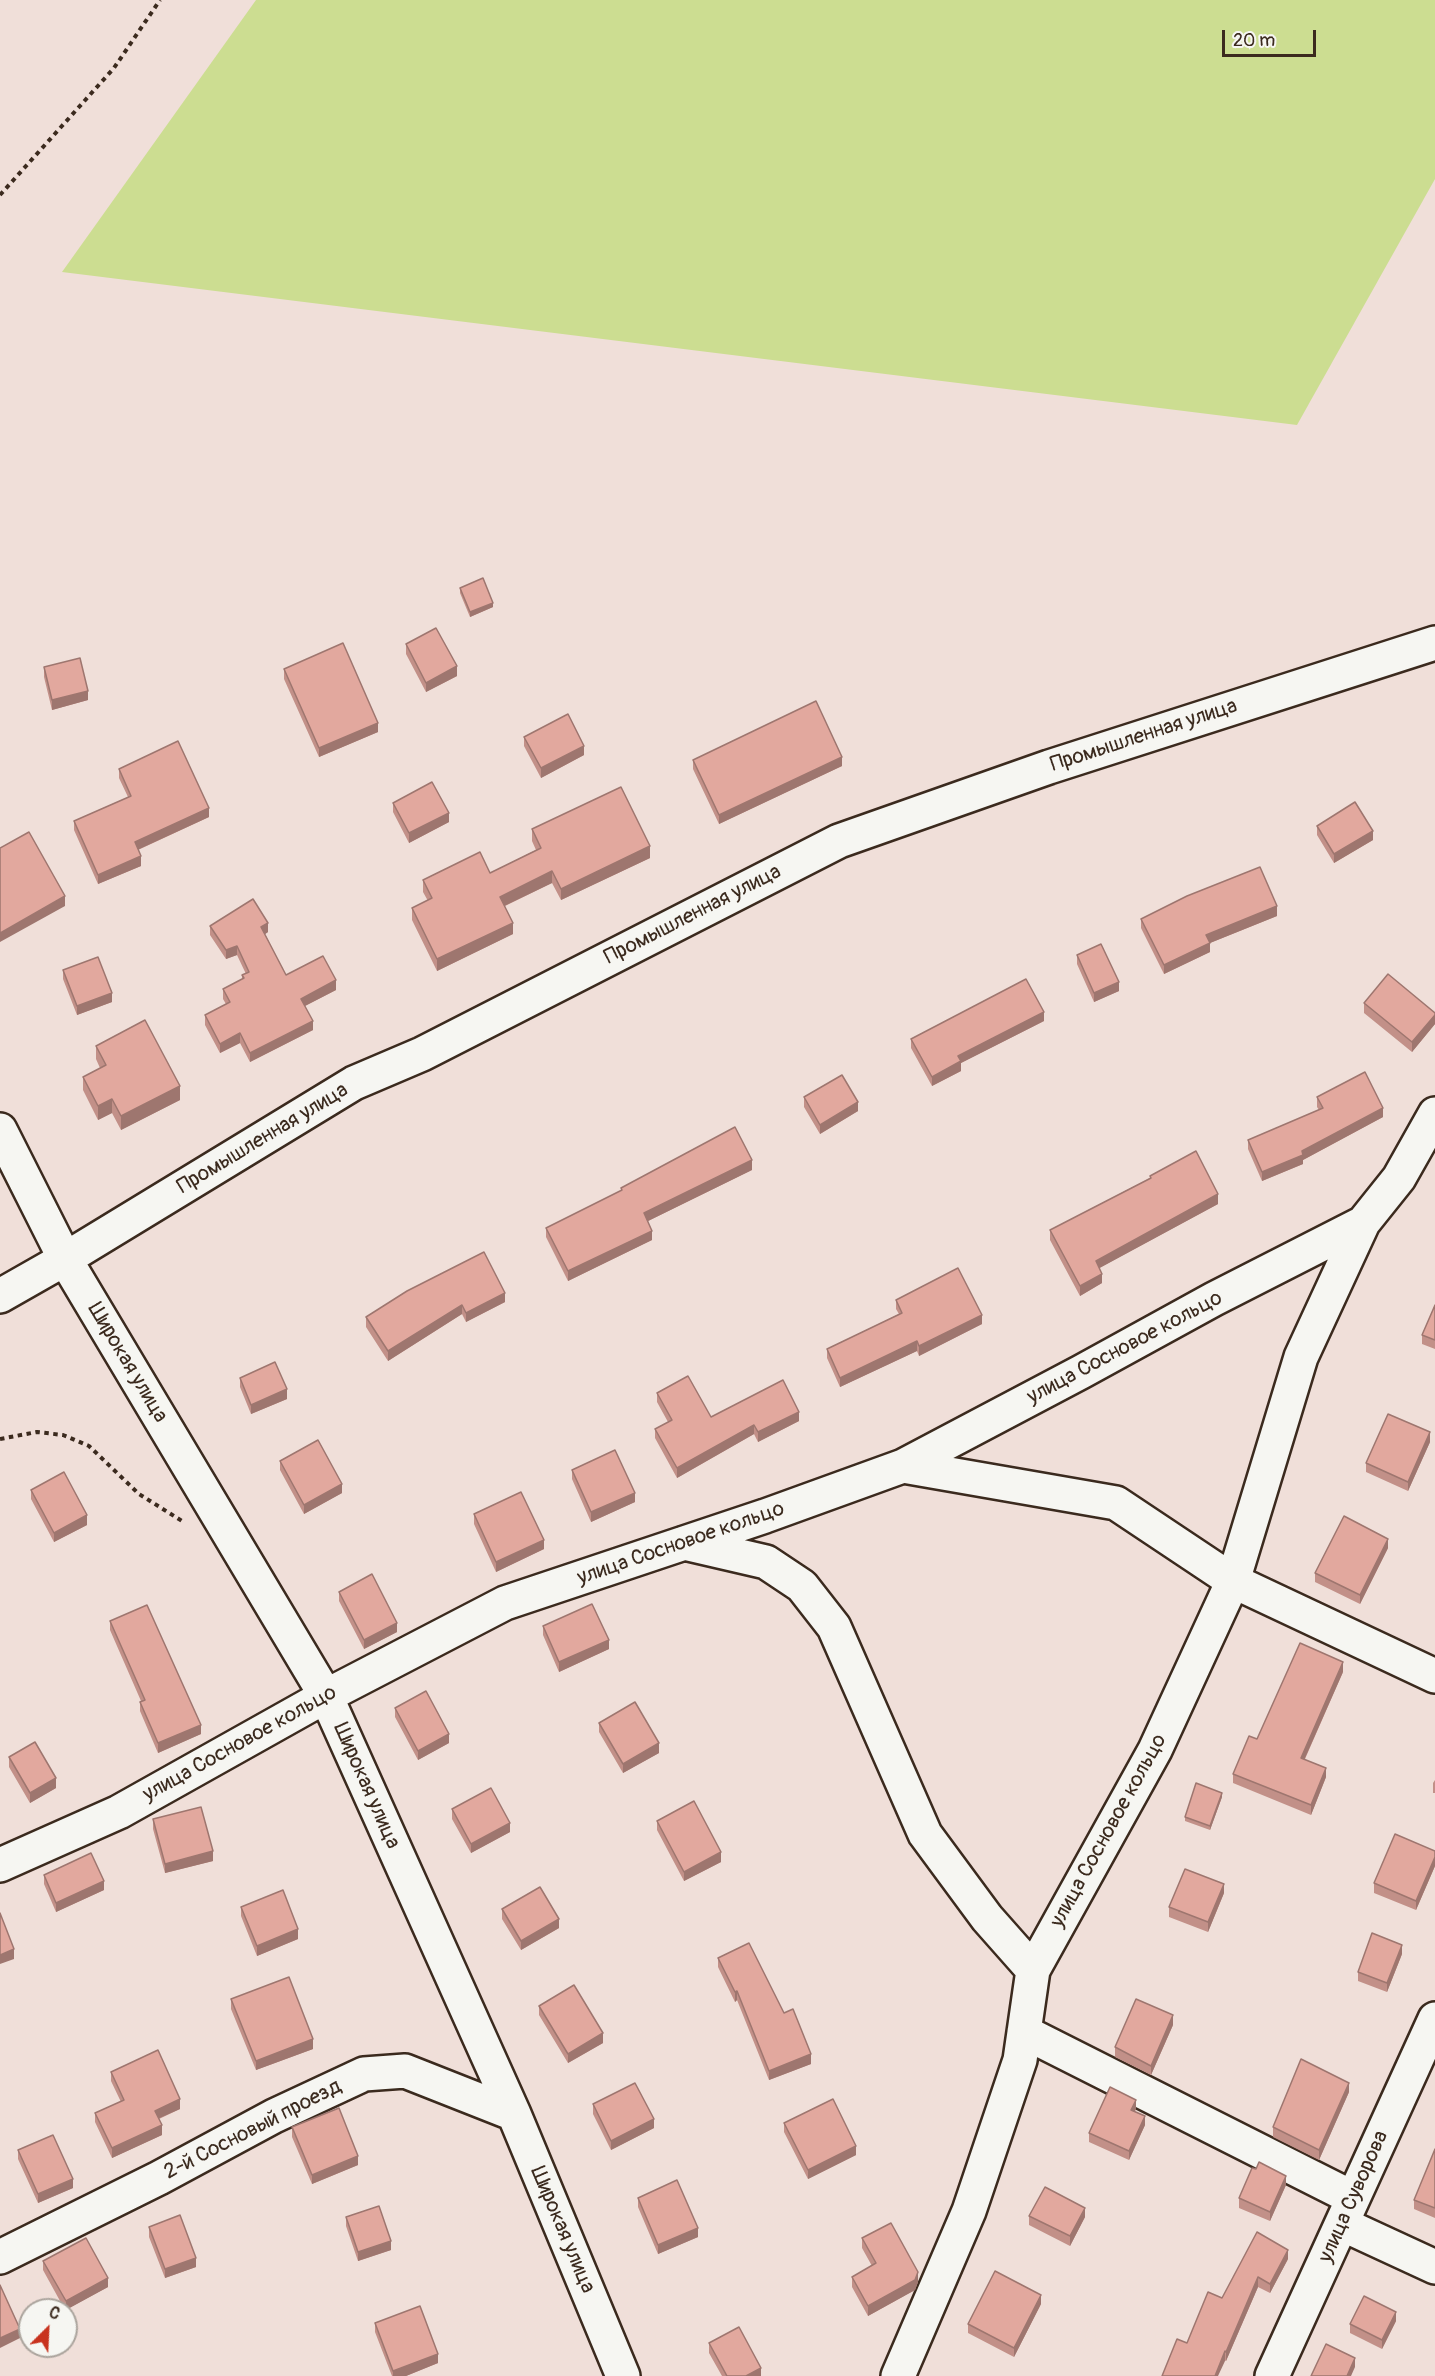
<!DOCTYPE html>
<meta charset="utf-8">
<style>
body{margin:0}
#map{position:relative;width:1435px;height:2376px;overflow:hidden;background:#f0dfd9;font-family:Pangolin,sans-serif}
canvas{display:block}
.north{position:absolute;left:18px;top:2298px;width:60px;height:60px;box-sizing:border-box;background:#f6f6f2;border:2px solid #aba49d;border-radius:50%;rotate:24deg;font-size:16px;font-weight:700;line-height:24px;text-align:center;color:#3b2a1e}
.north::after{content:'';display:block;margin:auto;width:21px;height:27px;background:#c8321e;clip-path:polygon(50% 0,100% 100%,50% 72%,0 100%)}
.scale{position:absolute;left:1222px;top:30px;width:94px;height:27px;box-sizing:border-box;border:3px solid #3b2a1e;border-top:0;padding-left:8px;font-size:18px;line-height:21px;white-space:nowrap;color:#3b2a1e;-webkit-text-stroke:4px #f6f6f2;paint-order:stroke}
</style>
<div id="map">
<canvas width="1435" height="2376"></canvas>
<div class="north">С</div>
<div class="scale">20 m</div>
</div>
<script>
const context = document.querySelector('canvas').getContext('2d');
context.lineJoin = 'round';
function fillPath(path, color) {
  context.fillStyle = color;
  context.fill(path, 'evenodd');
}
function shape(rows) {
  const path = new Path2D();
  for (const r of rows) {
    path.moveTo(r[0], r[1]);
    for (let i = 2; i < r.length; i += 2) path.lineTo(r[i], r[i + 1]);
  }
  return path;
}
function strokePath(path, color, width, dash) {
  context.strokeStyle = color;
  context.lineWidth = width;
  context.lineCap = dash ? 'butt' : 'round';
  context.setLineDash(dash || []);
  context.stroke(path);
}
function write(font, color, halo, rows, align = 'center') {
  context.font = font + ' Pangolin,sans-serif';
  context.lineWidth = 4.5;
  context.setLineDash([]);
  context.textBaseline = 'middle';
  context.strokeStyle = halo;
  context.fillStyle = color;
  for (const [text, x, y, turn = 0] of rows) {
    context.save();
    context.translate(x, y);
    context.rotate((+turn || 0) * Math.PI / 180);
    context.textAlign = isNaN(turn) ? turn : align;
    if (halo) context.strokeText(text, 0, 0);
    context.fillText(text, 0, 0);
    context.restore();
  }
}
fillPath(shape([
 [256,0,1435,0,1435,179,1297,425,62,272]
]), '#ccdd91');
const minor = shape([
 [0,1130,65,1259,326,1696,514,2114,623,2376],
 [0,1296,65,1259,354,1083,422,1054,839,841,1049,767,1435,643],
 [903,1466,1116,1503,1233,1581,1435,1676],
 [684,1543,766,1562,802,1586,834,1627,925,1834,987,1918,1033,1970],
 [0,1865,119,1812,326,1696,505,1603,765,1516,903,1466,1081,1372,1214,1299,1363,1223,1399,1178,1435,1114],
 [1024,2032,1353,2198],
 [1342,2224,1435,2267],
 [0,2257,159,2178,274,2116,364,2074,405,2071,514,2114],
 [898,2376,969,2211,1020,2060,1033,1970,1155,1750,1233,1581,1301,1357,1363,1223],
 [1272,2376,1435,2019]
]);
strokePath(minor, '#3b2a1e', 38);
strokePath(shape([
 [0,195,114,68,160,0],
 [0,1439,37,1432,63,1435,89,1446,139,1494,182,1521]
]), '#3b2a1e', 4, [4.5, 4.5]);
strokePath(minor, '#f6f6f2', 33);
fillPath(shape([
 [460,588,493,607,470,617,460,593],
 [406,644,457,676,426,692,406,654],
 [44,667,88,700,52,710,44,677],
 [284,669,378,732,319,757,284,679],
 [524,737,584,755,541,778,524,746],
 [693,760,842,766,719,824,693,769],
 [119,769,209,817,138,850,141,866,98,884,74,830,74,821,128,797,119,778],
 [393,803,449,822,409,843,393,812],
 [1317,826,1373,840,1334,863,1317,835],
 [532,829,650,858,561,900,552,883,505,906,513,934,437,971,412,920,412,908,428,901,423,892,423,880,490,873,536,850,532,841],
 [1277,916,1210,943,1210,952,1164,974,1141,928,1141,919],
 [210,926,268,932,265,934,286,975,336,990,305,1006,313,1030,250,1062,240,1043,220,1053,205,1025,205,1015,226,1004,223,999,223,989,242,979,242,975,246,974,237,955,226,959,210,935],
 [1077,955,1119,991,1094,1002,1077,964],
 [63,970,112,1002,77,1015,63,979],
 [1364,1003,1435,1013,1435,1024,1412,1052,1364,1013],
 [1044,1021,961,1063,961,1071,932,1086,911,1048,911,1039],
 [96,1046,180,1100,121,1130,112,1113,98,1120,83,1090,83,1077,100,1068,96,1059],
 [804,1097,858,1111,820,1134,804,1107],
 [1317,1097,1383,1117,1303,1160,1303,1164,1262,1181,1248,1149,1248,1140,1319,1110,1317,1107],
 [752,1170,648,1221,652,1240,568,1281,546,1237,546,1228,621,1191,621,1188],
 [1150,1176,1218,1204,1099,1268,1102,1283,1080,1296,1050,1240,1050,1230,1150,1178],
 [407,1291,505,1302,466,1322,462,1314,388,1361,366,1327,366,1317],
 [896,1300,982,1324,919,1356,917,1351,840,1387,827,1358,827,1349,899,1314,896,1309],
 [1435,1305,1435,1349,1422,1344,1422,1335],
 [240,1378,287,1399,251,1414,240,1387],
 [657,1393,711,1417,799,1421,758,1442,754,1434,677,1478,655,1438,655,1429,668,1422,657,1402],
 [1430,1442,1408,1491,1366,1472,1366,1463],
 [280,1461,342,1493,304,1514,280,1470],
 [572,1470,635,1502,591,1522,572,1479],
 [31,1490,87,1525,54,1542,31,1499],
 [474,1514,544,1549,496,1572,474,1524],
 [1388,1548,1360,1604,1315,1582,1315,1573],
 [339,1592,397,1632,364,1649,339,1601],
 [110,1621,201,1734,158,1753,140,1711,140,1702,141,1701,110,1630],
 [543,1626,609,1649,559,1672,543,1635],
 [1343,1672,1305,1759,1326,1777,1311,1815,1233,1783,1233,1774,1257,1739],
 [395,1708,449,1743,418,1760,395,1717],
 [599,1723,659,1753,623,1773,599,1732],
 [9,1757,56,1788,30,1803,9,1767],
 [1435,1780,1435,1793,1433,1793,1433,1783],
 [1222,1797,1210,1830,1185,1821,1185,1817],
 [452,1809,510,1832,471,1853,452,1819],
 [153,1819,213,1861,165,1873,153,1829],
 [657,1821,721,1862,684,1881,657,1830],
 [1435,1851,1435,1866,1416,1910,1374,1893,1374,1883],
 [44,1875,104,1890,56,1912,44,1884],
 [1224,1893,1208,1932,1169,1917,1169,1907],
 [241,1907,298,1939,257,1956,241,1916],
 [502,1909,559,1928,521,1950,502,1919],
 [1402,1954,1387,1992,1358,1981,1358,1972],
 [718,1958,784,2013,811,2064,769,2080,737,2000,735,2002,718,1967],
 [231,1999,313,2049,256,2070,231,2009],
 [539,2006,603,2043,568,2063,539,2015],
 [1173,2025,1151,2075,1115,2057,1115,2047],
 [111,2072,180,2109,159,2119,162,2135,112,2158,95,2122,95,2113,121,2102,111,2081],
 [1349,2092,1319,2160,1273,2137,1273,2127],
 [593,2104,654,2128,611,2150,593,2114],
 [1136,2109,1135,2111,1145,2125,1129,2160,1089,2142,1089,2133],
 [784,2123,856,2155,808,2179,784,2132],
 [292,2127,358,2165,312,2184,292,2137],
 [1435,2149,1435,2218,1414,2209,1414,2200],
 [18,2150,73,2188,38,2203,18,2159],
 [1286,2185,1270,2221,1239,2208,1239,2198],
 [638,2198,698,2237,658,2254,638,2207],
 [1029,2216,1085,2217,1070,2246,1029,2225],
 [346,2217,391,2250,358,2261,346,2226],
 [149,2227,196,2267,165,2278,149,2237],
 [862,2238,918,2282,915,2290,868,2316,852,2287,852,2277,872,2266,862,2248],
 [1288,2259,1270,2293,1258,2287,1226,2361,1187,2343,1222,2298],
 [43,2261,108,2287,65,2310,43,2270],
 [1041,2304,1014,2357,968,2333,968,2324],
 [1396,2321,1382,2349,1350,2333,1350,2324],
 [375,2323,438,2363,406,2376,392,2376,375,2332],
 [709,2343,761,2376,722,2376,709,2353]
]), '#c29088');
fillPath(shape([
 [493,603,493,607,470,617,470,612],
 [457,666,457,676,426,692,426,683],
 [88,691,88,700,52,710,52,700],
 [378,723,378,732,319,757,319,748],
 [584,746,584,755,541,778,541,768],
 [842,757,842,766,719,824,719,815],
 [209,808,209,817,135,851,135,842],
 [449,813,449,822,409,843,409,833],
 [1373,831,1373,840,1334,863,1334,854],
 [650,846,650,858,561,900,561,889],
 [141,856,141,866,98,884,98,875],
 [552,871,552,883,500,908,500,897],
 [65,896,65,906,0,942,0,933],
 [1277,906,1277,916,1210,943,1210,952,1164,974,1164,965,1206,935],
 [268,923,268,932,261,937,261,927],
 [513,923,513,934,437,971,437,959],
 [237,946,237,955,226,959,226,950],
 [336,980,336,990,301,1008,301,999],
 [1119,982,1119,991,1094,1002,1094,993],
 [112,993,112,1002,77,1015,77,1006],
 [1044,1012,1044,1021,961,1063,961,1071,932,1086,932,1077,958,1056],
 [1435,1015,1435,1024,1412,1052,1412,1042],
 [313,1021,313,1030,250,1062,250,1053],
 [240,1033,240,1043,220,1053,220,1044],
 [180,1086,180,1100,121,1130,121,1116],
 [112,1099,112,1113,98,1120,98,1106],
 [858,1102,858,1111,820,1134,820,1125],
 [1383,1108,1383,1117,1303,1160,1303,1164,1262,1181,1262,1172],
 [752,1160,752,1170,644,1223,644,1213],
 [1218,1194,1218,1204,1096,1270,1096,1261],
 [652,1231,652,1240,568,1281,568,1271],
 [1102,1274,1102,1283,1080,1296,1080,1286],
 [505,1293,505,1302,466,1322,466,1313],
 [462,1305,462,1314,388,1361,388,1351],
 [982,1315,982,1324,919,1356,919,1346],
 [917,1341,917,1351,840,1387,840,1378],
 [287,1389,287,1399,251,1414,251,1405],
 [799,1412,799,1421,758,1442,758,1432],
 [754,1425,754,1434,677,1478,677,1468],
 [1430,1432,1430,1442,1408,1491,1408,1482],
 [342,1484,342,1493,304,1514,304,1505],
 [635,1493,635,1502,591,1522,591,1512],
 [87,1515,87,1525,54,1542,54,1533],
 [1388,1539,1388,1548,1360,1604,1360,1595],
 [544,1540,544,1549,496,1572,496,1562],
 [397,1623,397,1632,364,1649,364,1640],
 [609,1640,609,1649,559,1672,559,1662],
 [1343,1662,1343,1672,1301,1767,1301,1758],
 [201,1725,201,1734,158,1753,158,1743],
 [449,1734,449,1743,418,1760,418,1751],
 [659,1743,659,1753,623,1773,623,1764],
 [1326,1768,1326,1777,1311,1815,1311,1805],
 [56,1778,56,1788,30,1803,30,1793],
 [1222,1793,1222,1797,1210,1830,1210,1826],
 [510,1823,510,1832,471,1853,471,1844],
 [213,1851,213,1861,165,1873,165,1864],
 [721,1852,721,1862,684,1881,684,1872],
 [1435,1857,1435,1866,1416,1910,1416,1901],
 [104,1881,104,1890,56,1912,56,1903],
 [1224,1884,1224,1893,1208,1932,1208,1922],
 [559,1919,559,1928,521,1950,521,1941],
 [298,1929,298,1939,257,1956,257,1946],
 [1402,1945,1402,1954,1387,1992,1387,1983],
 [14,1949,14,1959,0,1964,0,1955],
 [737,1991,737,2000,735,2002,735,1992],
 [1173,2015,1173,2025,1151,2075,1151,2066],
 [603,2033,603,2043,568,2063,568,2054],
 [313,2039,313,2049,256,2070,256,2061],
 [811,2054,811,2064,769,2080,769,2071],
 [1349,2083,1349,2092,1319,2160,1319,2150],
 [180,2099,180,2109,155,2120,155,2111],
 [1136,2100,1136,2109,1131,2119,1131,2110],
 [1145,2116,1145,2125,1129,2160,1129,2151],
 [654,2119,654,2128,611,2150,611,2141],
 [162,2125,162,2135,112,2158,112,2148],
 [856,2146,856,2155,808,2179,808,2170],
 [358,2156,358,2165,312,2184,312,2175],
 [1286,2176,1286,2185,1270,2221,1270,2212],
 [73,2179,73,2188,38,2203,38,2194],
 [1085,2208,1085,2217,1070,2246,1070,2236],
 [698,2228,698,2237,658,2254,658,2245],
 [391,2241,391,2250,358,2261,358,2252],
 [1288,2250,1288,2259,1270,2293,1270,2284],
 [196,2258,196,2267,165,2278,165,2269],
 [918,2272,918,2282,915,2290,868,2316,868,2306],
 [1258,2277,1258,2287,1226,2361,1226,2352],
 [108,2278,108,2287,66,2310,66,2301],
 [1041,2295,1041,2304,1014,2357,1014,2348],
 [1396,2312,1396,2321,1382,2349,1382,2340],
 [20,2329,20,2338,0,2348,0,2338],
 [1225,2351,1225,2361,1218,2376,1215,2376],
 [438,2354,438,2363,406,2376,393,2376,393,2371],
 [1355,2358,1355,2367,1351,2376,1347,2376],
 [761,2368,761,2376,746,2376]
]), '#9e766f');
const building = shape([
 [483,578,493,603,470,612,460,588,483,578],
 [436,628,457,666,426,683,406,644,436,628],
 [343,643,378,723,319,748,284,669,343,643],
 [80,658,88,691,52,700,44,667,80,658],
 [816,701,842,757,719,815,693,760,816,701],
 [568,714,584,746,541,768,524,737,568,714],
 [178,741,209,808,135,842,141,856,98,875,74,821,131,796,119,769,178,741],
 [432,782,449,813,409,833,393,803,432,782],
 [621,787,650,846,561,889,552,871,500,897,513,923,437,959,412,908,432,898,423,880,480,852,490,873,541,848,532,829,621,787],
 [1355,802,1373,831,1334,854,1317,826,1355,802],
 [29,832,65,896,0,933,0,848,29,832],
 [1260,867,1277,906,1206,935,1210,943,1164,965,1141,919,1187,896,1260,867],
 [253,899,268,923,261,927,286,975,323,956,336,980,301,999,313,1021,250,1053,240,1033,220,1044,205,1015,230,1002,223,989,244,978,242,975,249,972,237,946,226,950,210,926,253,899],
 [1101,944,1119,982,1094,993,1077,955,1101,944],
 [98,957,112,993,77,1006,63,970,98,957],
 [1388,974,1435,1013,1435,1015,1412,1042,1364,1003,1388,974],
 [1026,979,1044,1012,958,1056,961,1061,932,1077,911,1039,1026,979],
 [145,1020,180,1086,121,1116,112,1099,98,1106,83,1077,106,1065,96,1046,145,1020],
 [1365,1072,1383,1108,1302,1151,1303,1155,1262,1172,1248,1140,1323,1108,1317,1097,1365,1072],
 [842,1075,858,1102,820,1125,804,1097,842,1075],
 [735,1127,752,1160,644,1213,652,1231,568,1271,546,1228,622,1190,621,1188,735,1127],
 [1196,1151,1218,1194,1096,1261,1102,1274,1080,1286,1050,1230,1151,1178,1150,1176,1196,1151],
 [484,1252,505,1293,466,1313,462,1305,388,1351,366,1317,407,1291,484,1252],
 [958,1268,982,1315,919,1346,917,1341,840,1378,827,1349,902,1313,896,1300,958,1268],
 [1435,1305,1435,1340,1422,1335,1435,1305],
 [275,1362,287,1389,251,1405,240,1378,275,1362],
 [688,1376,711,1417,783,1380,799,1412,758,1432,754,1425,677,1468,655,1429,672,1420,657,1393,688,1376],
 [1388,1414,1430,1432,1408,1482,1366,1463,1388,1414],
 [318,1440,342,1484,304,1505,280,1461,318,1440],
 [615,1450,635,1493,591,1512,572,1470,615,1450],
 [64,1472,87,1515,54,1533,31,1490,64,1472],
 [521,1492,544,1540,496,1562,474,1514,521,1492],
 [1344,1516,1388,1539,1360,1595,1315,1573,1344,1516],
 [372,1574,397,1623,364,1640,339,1592,372,1574],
 [592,1604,609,1640,559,1662,543,1626,592,1604],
 [147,1605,201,1725,158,1743,140,1702,145,1700,110,1621,147,1605],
 [1300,1643,1343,1662,1301,1758,1326,1768,1311,1805,1233,1774,1249,1736,1257,1739,1300,1643],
 [426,1691,449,1734,418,1751,395,1708,426,1691],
 [635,1702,659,1743,623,1764,599,1723,635,1702],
 [35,1742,56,1778,30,1793,9,1757,35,1742],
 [1196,1783,1222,1793,1210,1826,1185,1817,1196,1783],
 [491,1788,510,1823,471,1844,452,1809,491,1788],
 [694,1801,721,1852,684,1872,657,1821,694,1801],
 [201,1807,213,1851,165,1864,153,1819,201,1807],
 [1395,1834,1435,1851,1435,1857,1416,1901,1374,1883,1395,1834],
 [91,1853,104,1881,56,1903,44,1875,91,1853],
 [1185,1869,1224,1884,1208,1922,1169,1907,1185,1869],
 [540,1887,559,1919,521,1941,502,1909,540,1887],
 [283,1890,298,1929,257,1946,241,1907,283,1890],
 [0,1913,14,1949,0,1955,0,1913],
 [1372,1933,1402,1945,1387,1983,1358,1972,1372,1933],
 [749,1943,784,2013,793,2009,811,2054,769,2071,737,1991,735,1992,718,1958,749,1943],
 [289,1977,313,2039,256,2061,231,1999,289,1977],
 [574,1985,603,2033,568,2054,539,2006,574,1985],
 [1136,1999,1173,2015,1151,2066,1115,2047,1136,1999],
 [158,2050,180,2099,155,2111,162,2125,112,2148,95,2113,124,2100,111,2072,158,2050],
 [1301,2059,1349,2083,1319,2150,1273,2127,1301,2059],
 [635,2083,654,2119,611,2141,593,2104,635,2083],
 [1110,2087,1136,2100,1131,2110,1145,2116,1129,2151,1089,2133,1110,2087],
 [833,2099,856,2146,808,2170,784,2123,833,2099],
 [339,2108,358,2156,312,2175,292,2127,339,2108],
 [53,2135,73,2179,38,2194,18,2150,53,2135],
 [1435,2149,1435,2208,1414,2200,1435,2149],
 [1259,2162,1286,2176,1270,2212,1239,2198,1252,2168,1256,2169,1259,2162],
 [677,2180,698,2228,658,2245,638,2198,677,2180],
 [1045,2187,1085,2208,1070,2236,1029,2216,1045,2187],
 [379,2206,391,2241,358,2252,346,2217,379,2206],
 [180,2215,196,2258,165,2269,149,2227,180,2215],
 [891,2223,918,2272,915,2280,868,2306,852,2277,876,2263,862,2238,891,2223],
 [1257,2232,1288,2250,1270,2284,1258,2277,1226,2352,1225,2351,1215,2376,1162,2376,1177,2339,1187,2343,1208,2292,1222,2298,1257,2232],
 [86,2238,108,2278,66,2301,43,2261,86,2238],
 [995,2271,1041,2295,1014,2348,968,2324,995,2271],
 [0,2285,20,2329,0,2338,0,2285],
 [1364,2296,1396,2312,1382,2340,1350,2324,1364,2296],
 [420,2306,438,2354,393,2371,375,2323,420,2306],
 [739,2327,761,2368,746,2376,727,2376,709,2343,739,2327],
 [1326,2344,1355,2358,1347,2376,1311,2376,1326,2344]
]);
fillPath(building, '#e2a89e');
strokePath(building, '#9e766f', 1.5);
write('21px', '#3b2a1e', '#f6f6f2', [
 ["Промышленная улица",1144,736,-18],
 ["Промышленная улица",693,915,-27],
 ["Промышленная улица",263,1139,-31],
 ["улица Сосновое кольцо",1125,1348,-28],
 ["Широкая улица",127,1363,59],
 ["улица Сосновое кольцо",681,1544,-19],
 ["улица Сосновое кольцо",240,1744,-29],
 ["Широкая улица",366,1786,66],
 ["улица Сосновое кольцо",1109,1831,-61],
 ["2-й Сосновый проезд",253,2130,-27],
 ["улица Суворова",1354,2197,-66],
 ["Широкая улица",562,2230,67]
]);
</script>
